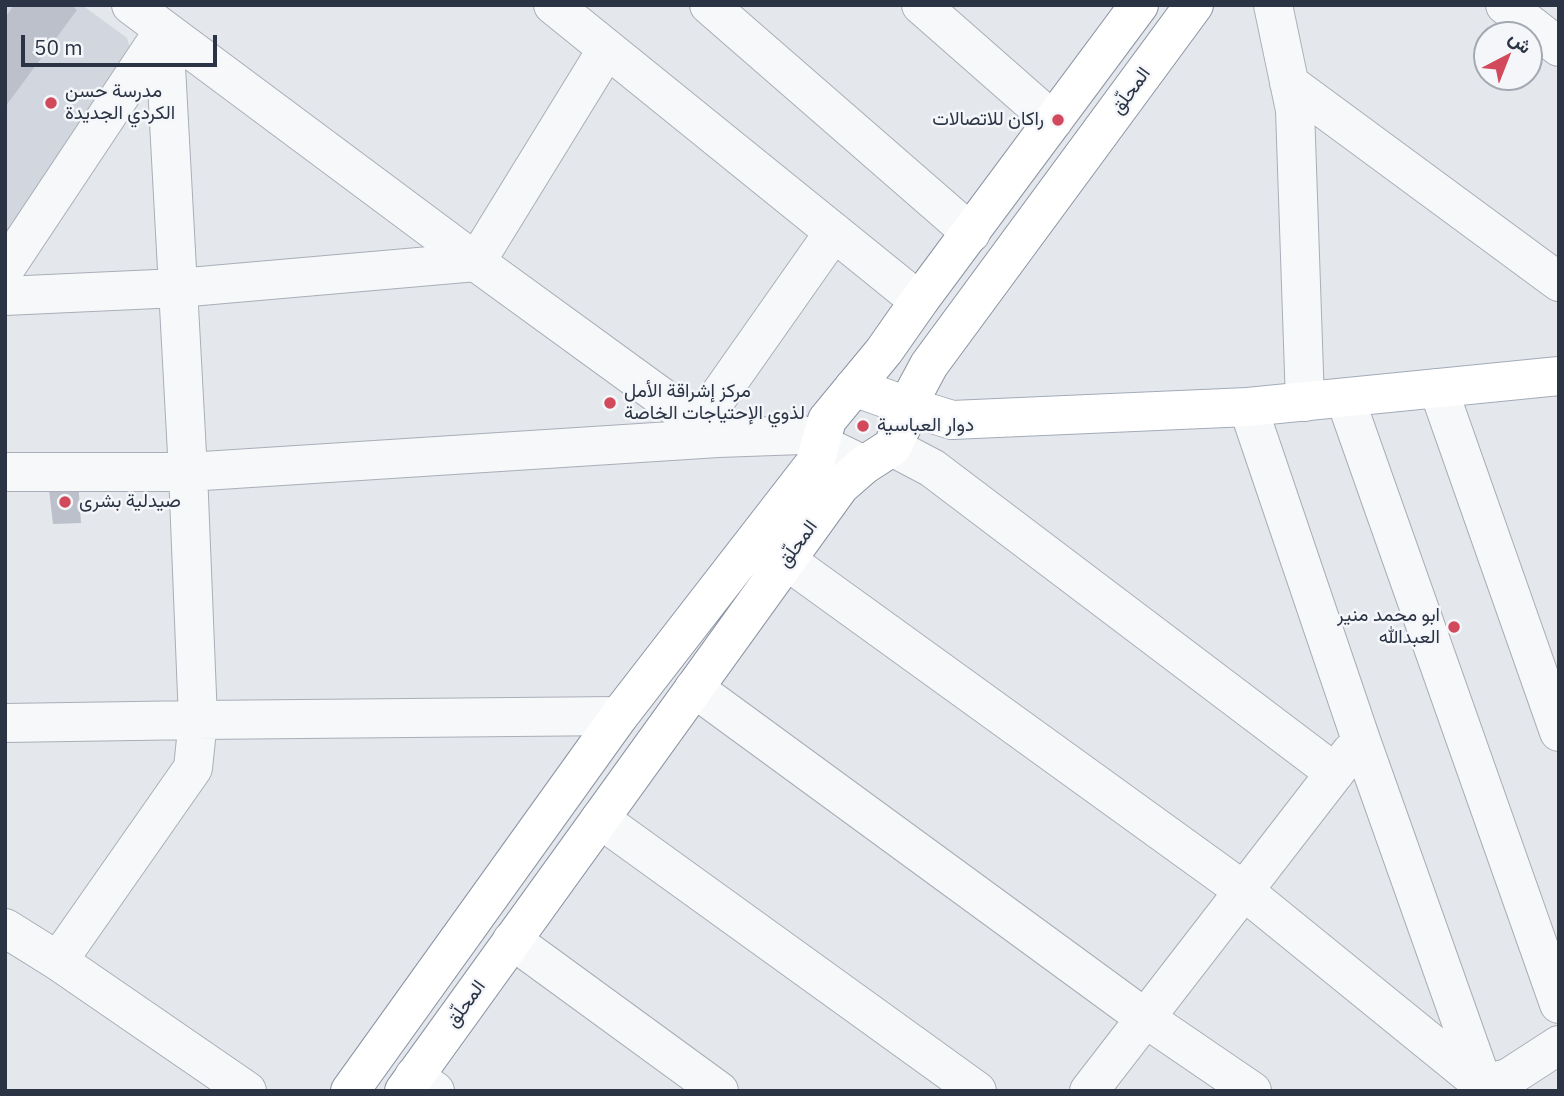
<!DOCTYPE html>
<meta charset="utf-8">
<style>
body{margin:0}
#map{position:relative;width:1564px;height:1096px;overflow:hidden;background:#e4e7ec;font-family:"IBM Plex Sans",Vazirmatn,sans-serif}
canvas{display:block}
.frame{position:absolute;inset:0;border:7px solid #2b3445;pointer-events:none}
.north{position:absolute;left:1473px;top:21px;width:70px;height:70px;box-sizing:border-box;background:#f4f6f9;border:2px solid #a4a8b1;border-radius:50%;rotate:42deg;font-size:19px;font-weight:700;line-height:28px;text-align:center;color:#2b3445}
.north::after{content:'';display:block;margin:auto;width:24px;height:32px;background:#d1495b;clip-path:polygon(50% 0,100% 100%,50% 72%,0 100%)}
.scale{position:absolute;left:21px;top:35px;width:196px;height:32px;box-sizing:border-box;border:4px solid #2b3445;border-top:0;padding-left:9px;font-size:21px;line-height:24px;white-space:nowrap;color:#2b3445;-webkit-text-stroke:5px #f4f6f9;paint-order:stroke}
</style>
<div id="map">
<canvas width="1564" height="1096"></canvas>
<div class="frame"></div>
<div class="north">ش</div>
<div class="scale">50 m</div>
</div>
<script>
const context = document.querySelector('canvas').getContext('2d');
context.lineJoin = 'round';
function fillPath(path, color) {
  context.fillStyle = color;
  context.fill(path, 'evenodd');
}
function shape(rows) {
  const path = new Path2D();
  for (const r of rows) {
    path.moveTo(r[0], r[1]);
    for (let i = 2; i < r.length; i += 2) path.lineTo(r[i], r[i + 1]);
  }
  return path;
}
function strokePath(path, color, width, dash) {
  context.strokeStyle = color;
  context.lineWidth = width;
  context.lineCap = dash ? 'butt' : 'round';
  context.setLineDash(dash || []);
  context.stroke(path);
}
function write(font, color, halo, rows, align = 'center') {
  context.font = font + ' "IBM Plex Sans",Vazirmatn,sans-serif';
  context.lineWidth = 5;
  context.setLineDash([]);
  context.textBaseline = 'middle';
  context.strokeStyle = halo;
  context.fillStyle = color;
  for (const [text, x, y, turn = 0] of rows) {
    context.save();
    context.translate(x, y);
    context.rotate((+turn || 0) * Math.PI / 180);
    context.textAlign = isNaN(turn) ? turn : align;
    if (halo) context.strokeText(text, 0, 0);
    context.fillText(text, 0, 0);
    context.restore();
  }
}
fillPath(shape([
 [5,5,82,5,127,38,132,55,5,235]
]), '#d2d6de');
fillPath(shape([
 [14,5,71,5,77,10,5,107,5,18],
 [48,481,78,481,81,523,53,524]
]), '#bbc0ca');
const minor = shape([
 [131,5,476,262,718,438],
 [553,5,919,301],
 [709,5,971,233],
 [921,5,1053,121],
 [1273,5,1295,110,1305,402],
 [1505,5,1559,47],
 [1289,83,1559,282],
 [5,269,164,30],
 [5,296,178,288,476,262,607,49],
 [1438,388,1559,732],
 [1345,398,1559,1004],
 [1248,407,1361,740,1483,1084,1481,1086],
 [699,424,834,232],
 [892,447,932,468,1335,773],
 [5,472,188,472,718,438,802,435,864,465],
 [786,560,1244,891,1490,1091],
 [694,688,1145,1018,1252,1091],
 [5,723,198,720,619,716],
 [600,819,977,1091],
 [5,928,58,961,247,1091],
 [512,940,719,1091],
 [58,961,193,768,198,720,188,472,164,30],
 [414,1076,435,1091],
 [1483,1084,1508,1078,1559,1045],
 [1089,1091,1351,752]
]);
const major = shape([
 [854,387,907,406,952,420,1248,407,1559,376]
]);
const highway = shape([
 [350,1091,619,716,815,463,827,420,884,351,919,301,1139,5],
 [404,1091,840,486,864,465,892,447,903,424,907,406,929,365,1194,5]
]);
strokePath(minor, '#a9aeb7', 40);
strokePath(major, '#a3abb8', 40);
strokePath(highway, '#8b94a3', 40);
strokePath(minor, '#f7f8fa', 38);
strokePath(major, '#fff', 38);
strokePath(highway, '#fff', 38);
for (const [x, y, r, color] of [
 [51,103,7,"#d1495b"],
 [1058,120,7,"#d1495b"],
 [610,403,7,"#d1495b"],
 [863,426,7,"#d1495b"],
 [65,502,7,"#d1495b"],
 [1454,627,7,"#d1495b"]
]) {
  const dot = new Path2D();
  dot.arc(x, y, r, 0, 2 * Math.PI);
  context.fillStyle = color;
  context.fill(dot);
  strokePath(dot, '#f4f6f9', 2.5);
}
write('19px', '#2b3445', '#f4f6f9', [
 ["المحلّق",1131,91,-54],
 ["المحلّق",798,544,-54],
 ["المحلّق",466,1004,-54]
]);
write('19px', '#2b3445', '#f4f6f9', [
 ["مدرسة حسن",65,92],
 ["الكردي الجديدة",65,114],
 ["راكان للاتصالات",1044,120,"right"],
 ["مركز إشراقة الأمل",624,392],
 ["لذوي الإحتياجات الخاصة",624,414],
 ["دوار العباسية",877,426],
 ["صيدلية بشرى",79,502],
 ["ابو محمد منير",1440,616,"right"],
 ["العبدالله",1440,638,"right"]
], 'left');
</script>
